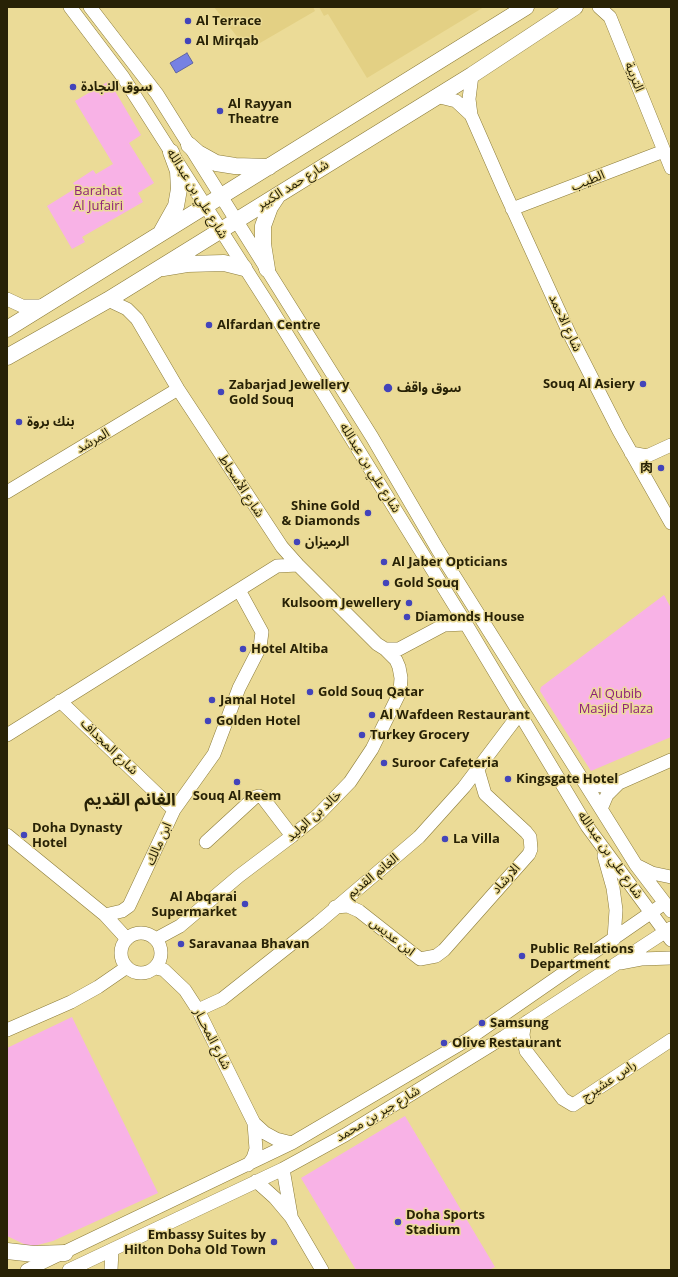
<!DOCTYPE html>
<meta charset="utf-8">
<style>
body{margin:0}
#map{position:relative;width:678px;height:1277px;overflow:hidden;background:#ebdb97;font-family:"Open Sans",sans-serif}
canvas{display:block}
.frame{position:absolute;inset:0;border:8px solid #282206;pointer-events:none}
</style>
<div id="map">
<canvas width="678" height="1277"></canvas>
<div class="frame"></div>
</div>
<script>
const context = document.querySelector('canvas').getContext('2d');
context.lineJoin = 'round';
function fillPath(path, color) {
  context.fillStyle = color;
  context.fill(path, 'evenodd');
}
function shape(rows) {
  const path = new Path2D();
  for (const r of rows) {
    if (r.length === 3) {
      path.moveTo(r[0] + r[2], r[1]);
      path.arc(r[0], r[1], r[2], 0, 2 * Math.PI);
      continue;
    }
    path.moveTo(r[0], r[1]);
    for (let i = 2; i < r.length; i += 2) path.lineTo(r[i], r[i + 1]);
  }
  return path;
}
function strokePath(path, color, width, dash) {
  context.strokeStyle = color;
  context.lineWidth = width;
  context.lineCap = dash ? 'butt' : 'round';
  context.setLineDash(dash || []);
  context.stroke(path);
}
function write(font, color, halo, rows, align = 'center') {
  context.font = font + ' "Open Sans","Noto Sans Arabic","Noto Sans SC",sans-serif';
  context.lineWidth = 3;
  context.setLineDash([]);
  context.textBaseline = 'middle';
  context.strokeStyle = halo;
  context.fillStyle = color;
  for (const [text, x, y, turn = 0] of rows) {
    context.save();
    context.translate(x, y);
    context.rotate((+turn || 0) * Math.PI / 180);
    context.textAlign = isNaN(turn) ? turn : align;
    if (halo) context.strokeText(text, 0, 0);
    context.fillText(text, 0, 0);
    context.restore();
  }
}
fillPath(shape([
 [214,7,313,7,315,11,260,43,242,43],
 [319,7,484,7,367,78,328,14,324,16]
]), '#e3d084');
fillPath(shape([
 [109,81,141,135,129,143,154,183,138,193,143,202,82,237,85,242,72,249,47,206,76,188,73,183,93,170,96,174,113,164,75,101],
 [664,595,671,608,671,737,591,771,540,691,541,687],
 [72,1017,158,1193,53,1241,34,1246,26,1245,7,1236,7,1048],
 [405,1116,495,1267,489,1270,356,1270,301,1178]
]), '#f8b2e6');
const water = shape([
 [187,53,193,63,176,73,170,63,187,53]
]);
fillPath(water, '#7681e3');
strokePath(water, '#5f64a1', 1);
const minor = shape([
 [70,7,123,77,270,307,466,624,587,826,671,940],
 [90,7,157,94,372,437,438,550,601,809,636,865,671,911],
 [599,7,610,17,671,168],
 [472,75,469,99,471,115,503,188,570,335,619,431,671,523],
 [436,96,456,101,471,115],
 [512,209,664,151],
 [7,299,22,306,42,306],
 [108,300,127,309,137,319,178,389,282,547,298,565,377,644,385,649,399,649,444,625,466,624],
 [631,453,647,456,671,445],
 [7,492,178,389],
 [60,701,174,810],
 [7,735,277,566,298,565],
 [586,785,603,786,619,783],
 [601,809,607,795,619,783,671,760],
 [7,835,105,915,127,939],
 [206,842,255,797,259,796,263,798,292,836],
 [604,856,613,888,616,910,614,939],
 [638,866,652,873,671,877],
 [335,907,348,906,359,911,420,959,436,956,444,950,529,854,531,849,530,837,526,832,485,794,478,770],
 [105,915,122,911,129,906,174,810,214,754,239,688,260,647,262,632,239,590],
 [141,953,20],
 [156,939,180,926,239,876,292,836,318,815,350,782,372,749,400,692,401,678,399,667,396,660,385,649],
 [620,963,641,959,671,958],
 [156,968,164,970,185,990,198,1010,254,1123,265,1133,276,1139,292,1143],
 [198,1010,222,999,318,923,419,837,464,787,520,713],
 [528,1021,524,1027,523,1035,526,1051,563,1099,573,1105,671,1040],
 [7,1030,71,1002,98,987,127,967],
 [248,1165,253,1158,256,1149,254,1123],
 [283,1169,291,1215],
 [256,1181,275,1198,291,1217,322,1270],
 [27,1270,292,1143,467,1040,659,907],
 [69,1270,283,1169,345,1135,504,1037,671,928],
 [111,1270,112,1250]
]);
const major = shape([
 [189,145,198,153,216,163,235,166,269,167],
 [162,231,176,206,179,189,178,171,171,152],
 [163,268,187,264,224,263,244,268],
 [267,269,263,244,263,226,270,207,278,195],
 [7,329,526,7],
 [7,357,108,300,472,75,575,7],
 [7,1251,34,1254,65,1253]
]);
strokePath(minor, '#8b7b39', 14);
strokePath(major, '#8b7b39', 17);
strokePath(minor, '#fff', 13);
strokePath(major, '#fff', 16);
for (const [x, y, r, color] of [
 [188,21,4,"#4344ba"],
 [188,41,4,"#4344ba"],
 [73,87,4,"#4344ba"],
 [220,111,4,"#4344ba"],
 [209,325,4,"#4344ba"],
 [643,384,4,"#4344ba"],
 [388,388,5,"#4344ba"],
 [221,392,4,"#4344ba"],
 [19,422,4,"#4344ba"],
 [661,468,4,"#4344ba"],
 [368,513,4,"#4344ba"],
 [297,542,4,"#4344ba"],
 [384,562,4,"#4344ba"],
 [386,583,4,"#4344ba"],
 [409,603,4,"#4344ba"],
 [407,617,4,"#4344ba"],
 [243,649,4,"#4344ba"],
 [310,692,4,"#4344ba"],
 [212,700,4,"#4344ba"],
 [372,715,4,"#4344ba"],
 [208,721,4,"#4344ba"],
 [362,735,4,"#4344ba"],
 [384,763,4,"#4344ba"],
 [508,779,4,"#4344ba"],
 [237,782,4,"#4344ba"],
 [24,835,4,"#4344ba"],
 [445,839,4,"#4344ba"],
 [245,904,4,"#4344ba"],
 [181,944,4,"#4344ba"],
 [522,956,4,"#4344ba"],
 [482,1023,4,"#4344ba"],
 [444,1043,4,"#4344ba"],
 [398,1222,4,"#4344ba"],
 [274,1242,4,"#4344ba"]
]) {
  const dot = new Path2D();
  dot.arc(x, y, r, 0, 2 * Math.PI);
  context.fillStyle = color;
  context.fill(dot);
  strokePath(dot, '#ebdb97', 1.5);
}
write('bold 13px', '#282206', '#ebdb97', [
 ["Al Terrace",196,21],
 ["Al Mirqab",196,41],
 ["سوق النجادة",81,87],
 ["Al Rayyan",228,104],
 ["Theatre",228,119],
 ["Alfardan Centre",217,325],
 ["Souq Al Asiery",635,384,"right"],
 ["Zabarjad Jewellery",229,385],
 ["Gold Souq",229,400],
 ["سوق واقف",397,388],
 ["بنك بروة",27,422],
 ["肉",653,468,"right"],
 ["Shine Gold",360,506,"right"],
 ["& Diamonds",360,521,"right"],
 ["الرميزان",305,542],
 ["Al Jaber Opticians",392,562],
 ["Gold Souq",394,583],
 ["Kulsoom Jewellery",401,603,"right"],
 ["Diamonds House",415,617],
 ["Hotel Altiba",251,649],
 ["Gold Souq Qatar",318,692],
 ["Jamal Hotel",220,700],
 ["Al Wafdeen Restaurant",380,715],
 ["Golden Hotel",216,721],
 ["Turkey Grocery",370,735],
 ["Suroor Cafeteria",392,763],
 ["Kingsgate Hotel",516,779],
 ["Souq Al Reem",237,796,"center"],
 ["Doha Dynasty",32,828],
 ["Hotel",32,843],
 ["La Villa",453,839],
 ["Al Abqarai",237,897,"right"],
 ["Supermarket",237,912,"right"],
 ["Saravanaa Bhavan",189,944],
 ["Public Relations",530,949],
 ["Department",530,964],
 ["Samsung",490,1023],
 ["Olive Restaurant",452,1043],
 ["Doha Sports",406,1215],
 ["Stadium",406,1230],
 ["Embassy Suites by",266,1235,"right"],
 ["Hilton Doha Old Town",266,1250,"right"]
], 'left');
write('13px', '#282206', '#ebdb97', [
 ["التربية",634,77,68],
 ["الطيب",588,181,-22],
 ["شارع حمد الكبير",293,185,-32],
 ["شارع علي بن عبدالله",197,194,58],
 ["شارع الاحمد",565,323,65],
 ["المرشد",93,441,-30],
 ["شارع علي بن عبدالله",370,468,58],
 ["شارع الأسحاط",241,486,57],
 ["شارع المجداف",109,747,44],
 ["خالد بن الوليد",314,816,-42],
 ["ابن مالك",159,844,-66],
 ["شارع علي بن عبدالله",610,855,55],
 ["الغانم القديم",373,876,-39],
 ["الارشاد",506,879,-48],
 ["ابن عديس",392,937,38],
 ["شارع المحــار",212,1039,63],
 ["راس عشيرج",609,1081,-34],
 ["شارع جبر بن محمد",378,1114,-31]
]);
write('13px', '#8f207b', '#ebdb97', [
 ["Barahat",98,191],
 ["Al Jufairi",98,206],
 ["Al Qubib",616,694],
 ["Masjid Plaza",616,709]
]);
write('bold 17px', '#282206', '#ebdb97', [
 ["الغانم القديم",130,800]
]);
</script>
